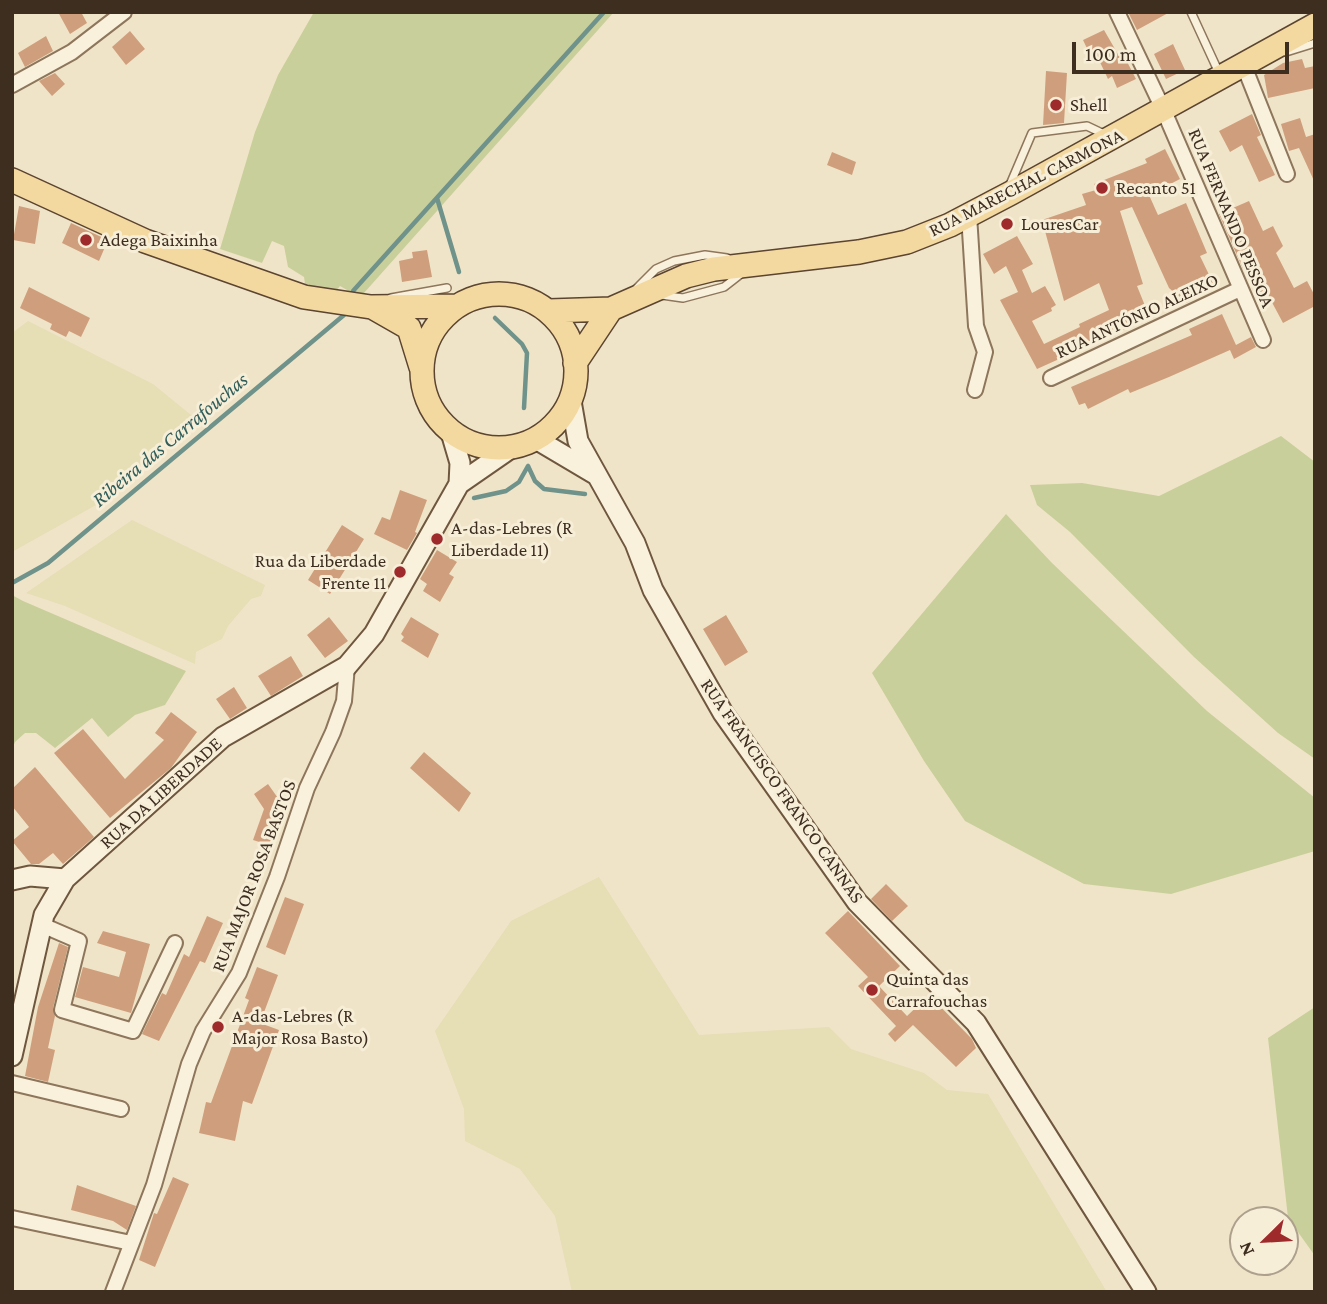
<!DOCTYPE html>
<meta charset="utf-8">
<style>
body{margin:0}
#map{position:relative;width:1327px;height:1304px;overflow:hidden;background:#f0e4c8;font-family:"Crimson Pro",serif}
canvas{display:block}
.frame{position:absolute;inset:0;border:14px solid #3d2e20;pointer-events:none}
.north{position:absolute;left:1229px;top:1206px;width:70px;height:70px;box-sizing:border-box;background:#f7eed8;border:2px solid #ada18e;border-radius:50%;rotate:246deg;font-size:19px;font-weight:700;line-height:28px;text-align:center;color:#3d2e20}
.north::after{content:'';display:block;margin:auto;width:24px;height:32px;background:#9e2a2b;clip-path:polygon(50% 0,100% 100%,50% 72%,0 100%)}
.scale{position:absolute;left:1072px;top:42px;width:217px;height:32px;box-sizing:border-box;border:4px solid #3d2e20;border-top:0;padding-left:9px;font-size:21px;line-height:24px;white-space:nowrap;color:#3d2e20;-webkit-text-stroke:5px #f7eed8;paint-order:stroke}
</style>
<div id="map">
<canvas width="1327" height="1304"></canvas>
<div class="frame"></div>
<div class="north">N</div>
<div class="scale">100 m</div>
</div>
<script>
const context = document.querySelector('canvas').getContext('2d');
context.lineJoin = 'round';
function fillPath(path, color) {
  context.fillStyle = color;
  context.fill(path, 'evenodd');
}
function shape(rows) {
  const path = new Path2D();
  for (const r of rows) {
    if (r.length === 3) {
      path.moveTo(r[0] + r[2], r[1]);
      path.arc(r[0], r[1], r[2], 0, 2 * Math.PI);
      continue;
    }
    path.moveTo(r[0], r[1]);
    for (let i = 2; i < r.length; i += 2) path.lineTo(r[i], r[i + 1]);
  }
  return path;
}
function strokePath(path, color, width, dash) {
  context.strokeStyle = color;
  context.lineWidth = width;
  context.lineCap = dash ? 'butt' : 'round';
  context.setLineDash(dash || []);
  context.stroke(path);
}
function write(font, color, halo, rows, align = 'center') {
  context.font = font + ' "Crimson Pro",serif';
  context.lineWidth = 6;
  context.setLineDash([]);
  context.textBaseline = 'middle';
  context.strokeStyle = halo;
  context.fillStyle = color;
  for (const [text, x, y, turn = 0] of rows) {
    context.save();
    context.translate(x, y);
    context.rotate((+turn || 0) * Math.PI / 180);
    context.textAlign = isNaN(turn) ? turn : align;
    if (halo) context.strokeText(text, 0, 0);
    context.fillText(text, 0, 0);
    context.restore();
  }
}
fillPath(shape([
 [28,321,153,384,196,419,132,472,105,500,12,552,12,333],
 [132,520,265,585,261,596,251,599,228,626,222,639,196,652,195,664,65,606,26,593],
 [599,877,699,1035,829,1027,851,1049,924,1073,947,1090,988,1094,1107,1292,572,1292,555,1216,520,1169,465,1141,464,1109,435,1031,511,921]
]), '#e6deb5');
fillPath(shape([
 [314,12,614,12,364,293,354,294,340,286,336,291,305,284,304,277,288,267,284,246,272,241,262,263,220,249,255,132,278,75],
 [1281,436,1315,462,1315,759,1278,733,1194,657,1070,532,1037,505,1030,485,1082,483,1159,496],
 [1006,514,1052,563,1207,711,1315,798,1315,851,1171,894,1084,884,965,821,924,761,872,673],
 [12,595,23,601,186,671,165,705,135,715,108,737,92,718,55,748,36,733,25,733,15,742,12,749],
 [1315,1007,1315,1256,1288,1218,1268,1038]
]), '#c9cf9b');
strokePath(shape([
 [437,198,459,272],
 [353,291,604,12],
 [495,318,522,344,527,353,524,408],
 [528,466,535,481,544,489,585,494],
 [474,498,506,491,519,482,528,466],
 [12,583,48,563,344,315]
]), '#6f938a', 4.5);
fillPath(shape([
 [58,12,81,12,87,23,70,34],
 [1128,12,1170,12,1137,30],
 [1104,30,1119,56,1123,54,1136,79,1117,88,1112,76,1108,79,1097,56,1092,59,1083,40],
 [130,31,145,49,126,65,112,47],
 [46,36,53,51,25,67,18,53],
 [1173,44,1185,70,1166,79,1154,54],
 [1302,59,1305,68,1315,66,1315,88,1268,98,1264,75,1283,63],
 [1046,71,1067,73,1064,123,1043,125],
 [55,73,65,84,52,96,39,81],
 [1252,114,1261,135,1257,137,1275,175,1259,182,1242,145,1230,152,1219,131],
 [1300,118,1306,137,1315,134,1315,183,1299,148,1289,151,1281,124],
 [1165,149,1180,179,1149,195,1158,215,1186,203,1207,253,1200,256,1215,287,1186,303,1169,288,1132,207,1120,211,1143,284,1137,286,1150,318,1037,369,1000,300,1018,292,1006,266,994,274,983,254,1017,236,1033,264,1022,270,1032,293,1045,286,1056,305,1051,308,1052,311,1032,321,1044,344,1080,327,1079,324,1109,310,1099,283,1064,301,1042,220,1086,205,1082,194,1096,190,1094,184,1147,163,1145,159],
 [832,152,856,162,852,175,827,165],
 [1249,201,1263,231,1273,226,1283,246,1276,253,1294,288,1307,281,1315,296,1315,306,1283,323,1267,293,1262,295,1247,267,1243,269,1219,214],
 [19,206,40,211,35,244,13,240],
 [71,223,108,240,99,261,62,243],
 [427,250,432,277,402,282,399,261,413,258,412,252],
 [29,287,90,318,81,337,69,331,66,337,50,329,52,324,20,308],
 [1222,314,1236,345,1251,337,1256,347,1234,359,1230,350,1169,377,1130,393,1128,389,1088,409,1085,403,1079,405,1071,387,1192,335,1189,329],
 [400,490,427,500,415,532,417,533,407,550,374,534,382,517,390,520],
 [342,525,364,539,330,594,308,580],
 [437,550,457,562,449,574,454,577,440,602,423,591,427,584,420,579],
 [726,615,748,652,725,666,703,629],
 [329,617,348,641,325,658,307,635],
 [411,617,439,634,428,658,401,641,404,637,401,634],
 [291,656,303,676,271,696,258,676],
 [234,687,247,708,230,719,216,699],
 [171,712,197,732,171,768,110,818,54,753,83,729,125,779,164,740,155,733],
 [424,752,471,793,459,812,410,768],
 [35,767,94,837,63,864,53,853,39,864,31,864,12,841,29,827,12,806,12,789],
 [268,784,285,808,272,846,253,840,264,809,254,794],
 [886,884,908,906,892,921,871,899],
 [285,897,304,904,285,955,266,947],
 [848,911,900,966,879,986,907,1016,929,995,972,1039,976,1048,956,1067,913,1025,895,1042,888,1034,896,1026,858,986,868,977,825,933],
 [207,916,223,923,205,963,200,961,159,1041,142,1034,162,993,166,995,184,954,189,957],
 [103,931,150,944,131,1013,75,997,83,967,119,977,126,952,97,943],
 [59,943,68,947,53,1008,55,1016,48,1048,55,1050,48,1082,25,1076,38,1007],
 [257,967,278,975,260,1023,279,1030,252,1104,243,1101,235,1141,199,1133,206,1102,211,1103,249,1000,245,998],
 [173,1177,189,1184,155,1267,139,1260,154,1213,157,1214],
 [77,1185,136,1206,127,1230,113,1221,71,1210]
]), '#cf9f7d');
const lane = shape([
 [1191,12,1220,75],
 [1286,52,1315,43],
 [1009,187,1032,133,1087,126,1106,135],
 [637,288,656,269,674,261,705,255,727,258],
 [662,295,683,298,724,287,742,273],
 [391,298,447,288]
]);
const street = shape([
 [1117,12,1164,111,1263,340],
 [1244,66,1287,174],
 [12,85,72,52,124,12],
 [969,215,976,326,985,352,975,390],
 [1051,378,1240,289],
 [42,925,79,941,62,1010,133,1031,175,943],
 [12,1083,121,1109],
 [12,1218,131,1243],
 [113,1292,154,1185,189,1064,203,1031,239,973,277,877,307,788,333,732,344,701,347,666]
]);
const secondary = shape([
 [571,401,578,441,635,543,653,590,723,713,857,902,976,1023,1146,1292],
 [450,429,460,463,459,484],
 [536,439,595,474],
 [12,880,30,876,65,879],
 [12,1056,44,915,65,879,223,737,347,666,374,634,459,484,511,448]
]);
const primary = shape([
 [12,180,145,241,304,297,371,307,457,306],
 [499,371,77],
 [374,308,409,328,421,367],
 [549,311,611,309,686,276,714,269,859,252,907,242,950,225,1011,193,1315,25],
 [575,363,611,309]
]);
strokePath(lane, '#8d765c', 10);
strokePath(street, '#8d765c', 18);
strokePath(secondary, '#6f573f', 23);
strokePath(primary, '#5b4430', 26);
strokePath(lane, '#faf1dc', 7);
strokePath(street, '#faf1dc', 14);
strokePath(secondary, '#faf1dc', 19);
strokePath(primary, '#f3d9a0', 23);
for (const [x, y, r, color] of [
 [1056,105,7,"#9e2a2b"],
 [1102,188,7,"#9e2a2b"],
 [1007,224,7,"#9e2a2b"],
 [86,240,7,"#9e2a2b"],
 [437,539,7,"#9e2a2b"],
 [400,572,7,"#9e2a2b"],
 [872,990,7,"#9e2a2b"],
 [218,1027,7,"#9e2a2b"]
]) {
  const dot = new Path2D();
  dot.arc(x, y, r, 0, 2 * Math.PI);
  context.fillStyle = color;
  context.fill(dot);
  strokePath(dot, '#f7eed8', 2.5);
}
write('19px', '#3d2e20', '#f7eed8', [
 ["Shell",1070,105],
 ["Recanto 51",1116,188],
 ["LouresCar",1021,224],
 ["Adega Baixinha",100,240],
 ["A-das-Lebres (R",451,528],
 ["Liberdade 11)",451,550],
 ["Rua da Liberdade",386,561,"right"],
 ["Frente 11",386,583,"right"],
 ["Quinta das",886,979],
 ["Carrafouchas",886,1001],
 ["A-das-Lebres (R",232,1016],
 ["Major Rosa Basto)",232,1038]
], 'left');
write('19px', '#3d2e20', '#f7eed8', [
 ["RUA MARECHAL CARMONA",1026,183,-27],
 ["RUA FERNANDO PESSOA",1231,218,67],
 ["RUA ANTÓNIO ALEIXO",1137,316,-25],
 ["RUA FRANCISCO FRANCO CANNAS",782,791,55],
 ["RUA DA LIBERDADE",161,793,-42],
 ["RUA MAJOR ROSA BASTOS",254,876,-69]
]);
write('italic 21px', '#2f5d5a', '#f7eed8', [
 ["Ribeira das Carrafouchas",170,440,-40]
]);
</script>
